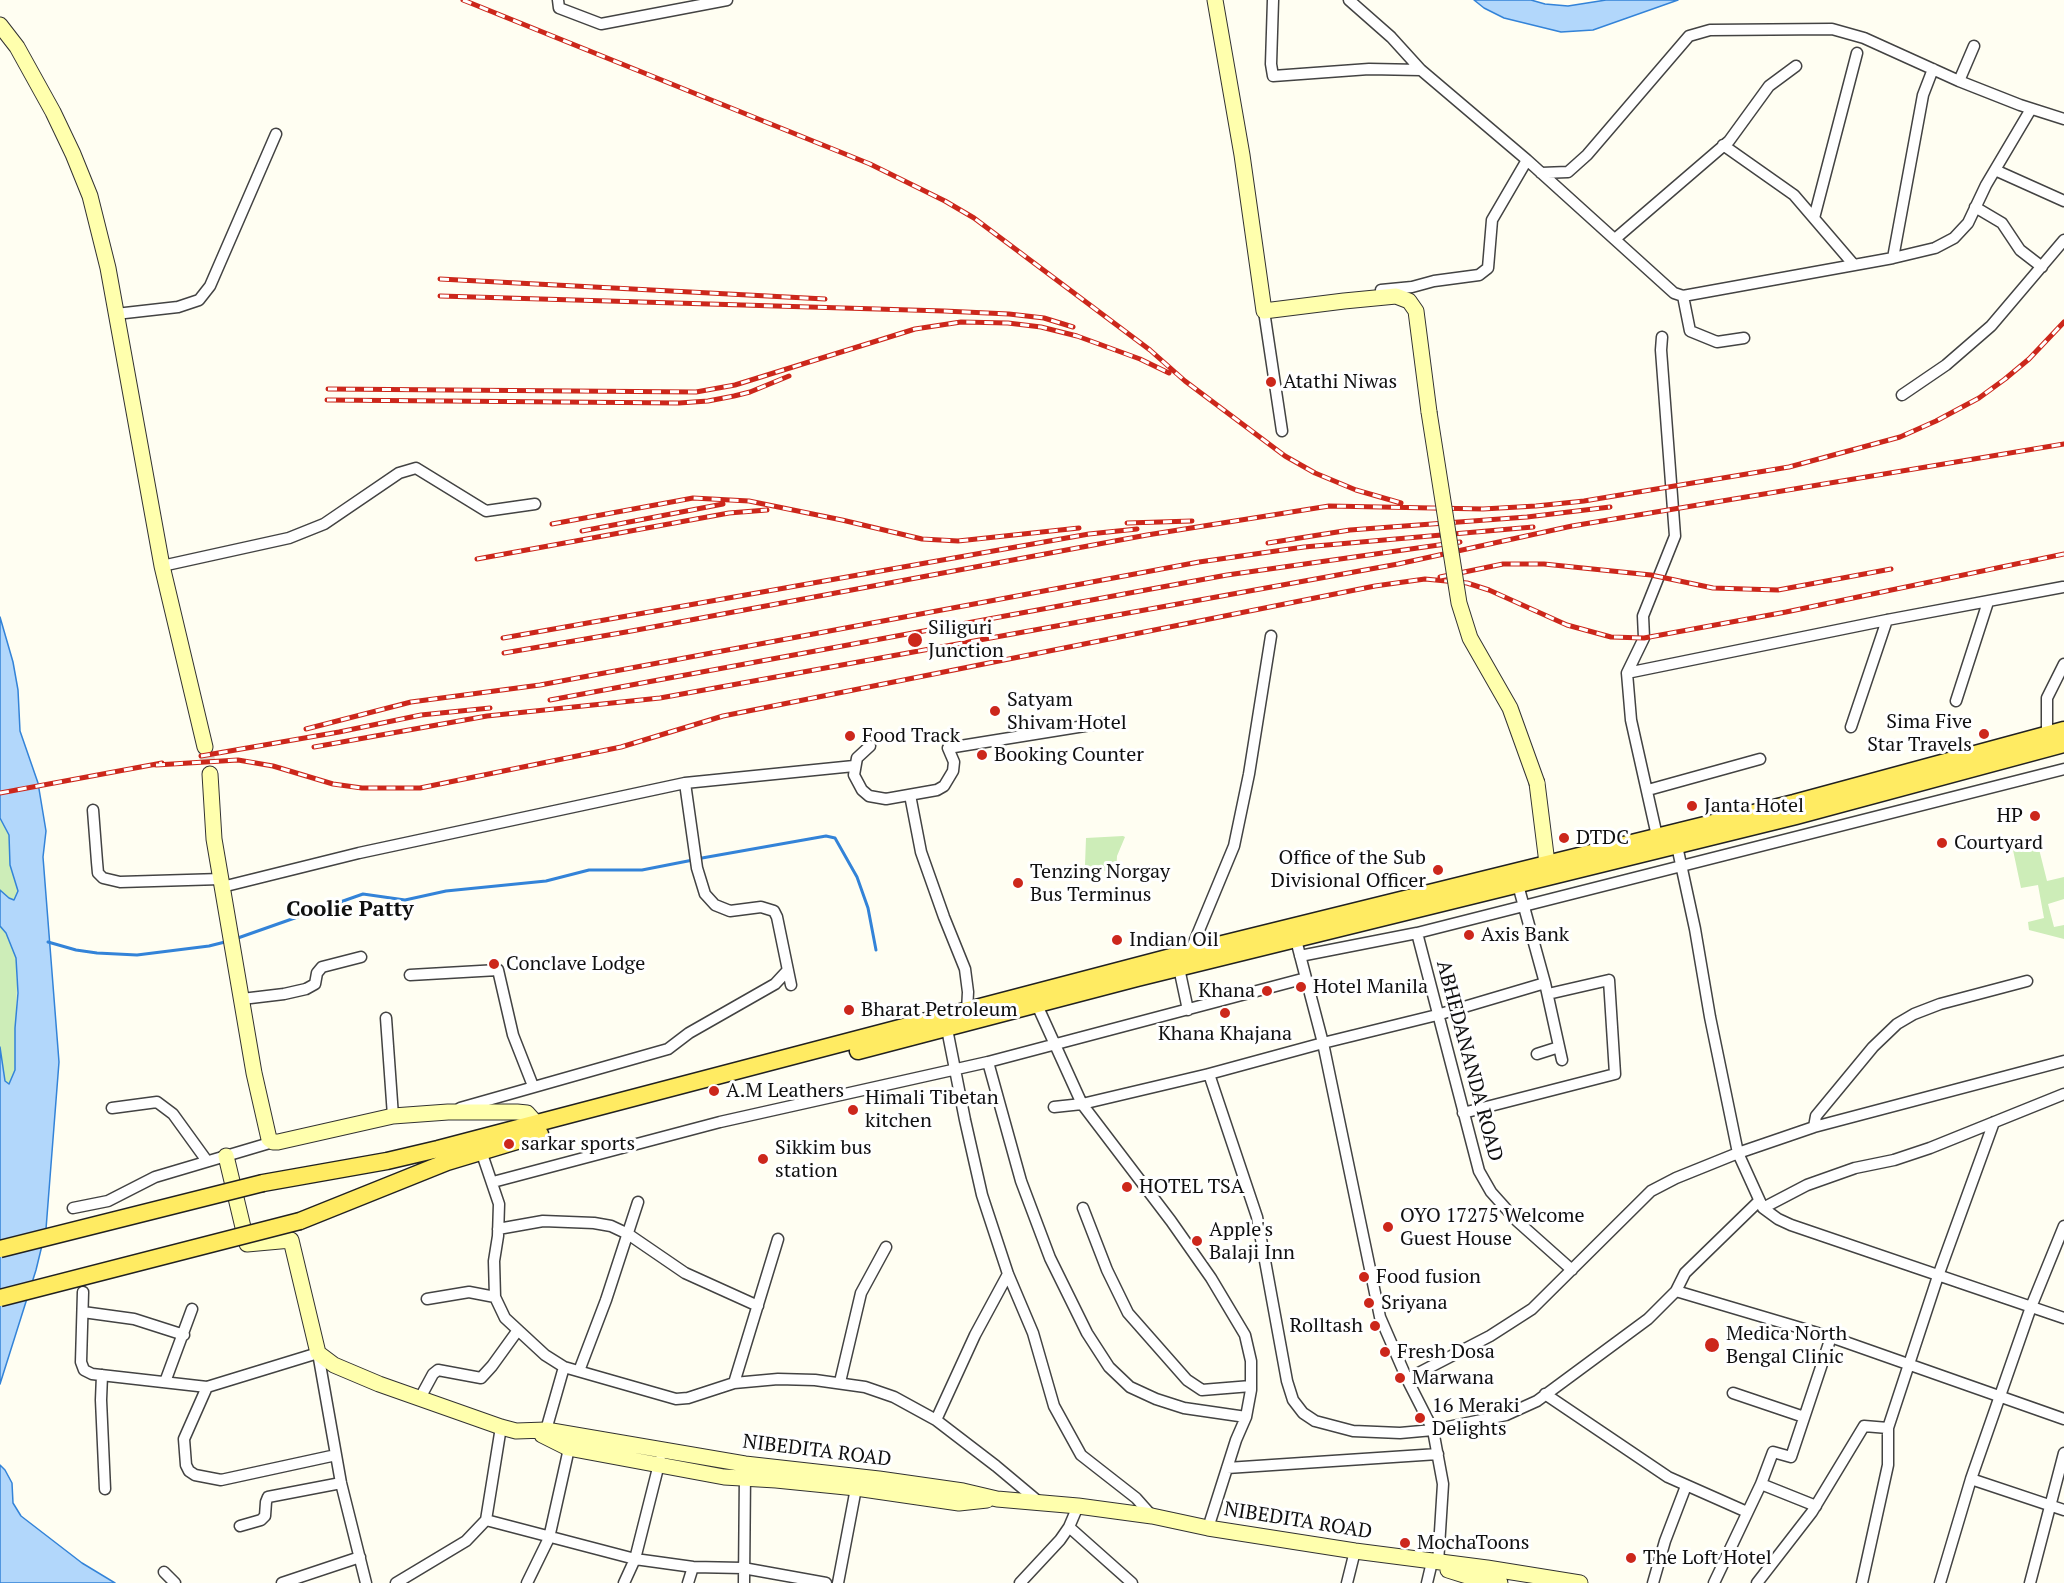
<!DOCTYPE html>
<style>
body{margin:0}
canvas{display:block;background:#fffef2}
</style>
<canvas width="2064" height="1583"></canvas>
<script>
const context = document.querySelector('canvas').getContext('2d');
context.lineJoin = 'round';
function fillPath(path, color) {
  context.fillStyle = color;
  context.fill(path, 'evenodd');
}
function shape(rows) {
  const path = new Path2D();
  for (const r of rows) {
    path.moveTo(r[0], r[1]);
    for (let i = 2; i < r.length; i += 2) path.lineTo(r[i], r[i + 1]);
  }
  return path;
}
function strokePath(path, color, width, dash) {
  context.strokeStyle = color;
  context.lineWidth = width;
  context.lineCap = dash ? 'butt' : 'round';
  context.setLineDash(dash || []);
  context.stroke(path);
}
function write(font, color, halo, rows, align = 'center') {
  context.font = font + ' "PT Serif",serif';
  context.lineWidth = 6;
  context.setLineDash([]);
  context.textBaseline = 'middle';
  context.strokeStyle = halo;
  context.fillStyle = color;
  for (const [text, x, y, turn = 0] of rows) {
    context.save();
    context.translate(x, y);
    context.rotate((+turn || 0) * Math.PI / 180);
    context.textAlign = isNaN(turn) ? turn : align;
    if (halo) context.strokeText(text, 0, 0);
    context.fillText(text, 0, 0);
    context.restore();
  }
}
fillPath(shape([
 [0,818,9,835,10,865,18,891,14,900,9,899,0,890],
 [1123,836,1125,837,1117,856,1116,874,1085,865,1086,838],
 [2038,845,2047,881,2064,877,2064,899,2048,904,2054,927,2064,925,2064,939,2029,930,2028,922,2044,918,2038,885,2021,888,2013,850],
 [0,926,6,933,16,958,17,985,15,1070,9,1084,5,1081,0,1047]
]), '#cdedb8');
const water = shape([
 [1474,0,1531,0,1545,4,1568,6,1606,0,1678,0,1593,30,1561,32,1504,18,1484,8,1474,0],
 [0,617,13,662,18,690,20,731,38,783,46,831,43,857,59,1062,46,1229,36,1270,0,1384,0,1047,5,1081,9,1084,15,1070,15,1028,18,993,16,958,6,933,0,926,0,890,9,898,14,900,18,891,10,865,9,835,0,818,0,617],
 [0,1465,5,1470,12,1483,13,1503,21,1516,82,1563,115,1583,0,1583,0,1465]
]);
fillPath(water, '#b2d7fb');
strokePath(water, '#3383d8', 1.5);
strokePath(shape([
 [702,858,826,836,835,838,857,877,868,908,876,950],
 [235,939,363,894,405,900,446,891,546,881,589,870,642,870,693,860],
 [48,942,76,950,97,953,137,955,209,946,225,942]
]), '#3383d8', 3);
strokePath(shape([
 [205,747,210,774]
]), '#dbdad0', 15, [15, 8]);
const street = shape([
 [558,0,559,8,601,24,727,0],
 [1273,0,1271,64,1273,76,1369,69,1421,70],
 [1349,0,1391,37,1421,70,1527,160,1674,293,1683,296,1893,258,1935,248,1954,238,1968,223,1986,185,2031,109],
 [1959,81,1974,46],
 [1723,145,1794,195,1854,265],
 [1995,170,2064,201],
 [1541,173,1568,172,1587,155,1689,36,1710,30,1832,29,1864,38,1959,81,2020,105,2064,119],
 [1975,207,2002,223,2020,250,2042,267],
 [1814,218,1857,53],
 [1615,239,1729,141,1769,86,1796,66],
 [1893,258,1923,95,1933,69],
 [1381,290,1412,287,1434,281,1479,275,1488,268,1492,220,1527,160],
 [1683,296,1690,331,1717,342,1744,338],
 [1264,311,1282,431],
 [116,314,178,307,199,300,210,286,276,134],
 [1902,395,1946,365,1991,326,2064,240],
 [162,566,289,538,324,524,399,473,416,468,486,511,535,504],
 [1627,673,1887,620,2063,587],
 [1956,701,1988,602],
 [1851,727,1887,620],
 [2047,735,2047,698,2064,664],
 [870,746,857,758,854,775,862,790,869,796,886,799,937,790,944,786,953,771,954,762,948,748,1103,723],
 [685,783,697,868,705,894,715,905,730,911,761,907,774,911,777,917,791,985],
 [1648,790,1760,759],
 [910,795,921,852,944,917,965,969,968,992,967,1011],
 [93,810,97,862,98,873,103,878,120,882,221,879],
 [1657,836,1631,720,1627,673,1644,638,1643,616,1675,536,1661,350,1662,337],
 [1677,846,1695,929,1710,1017,1738,1153,1763,1208,1778,1219,1791,1225,2064,1318],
 [1518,885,1545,983,1562,1060],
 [222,887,359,853,685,783,854,766],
 [1417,933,1479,1171,1491,1192,1517,1221,1572,1270],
 [1296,940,1323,1043,1380,1317,1407,1379,1433,1430,1443,1484,1438,1563],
 [1190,952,1234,846,1249,774,1271,636],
 [1300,956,1417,933,2064,769],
 [1179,968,1188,1010],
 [410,975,498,970,513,1035,533,1086],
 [242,999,284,994,306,989,315,984,317,973,322,967,361,957],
 [1037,1005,1082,1104,1171,1221,1211,1278,1245,1335,1251,1361,1251,1390,1246,1417,1236,1440,1208,1528],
 [386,1018,393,1116],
 [947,1029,965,1120,982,1195,1008,1274,1033,1333,1054,1406,1081,1455,1136,1498,1152,1516],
 [1537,1054,1559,1047],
 [988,1062,1021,1181,1050,1258,1087,1333,1109,1367,1130,1387,1156,1399,1184,1408,1246,1417],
 [1209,1074,1257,1217,1287,1381,1293,1400,1303,1413,1315,1421,1353,1431,1400,1433,1433,1430,1506,1415,1537,1401,1648,1319,1676,1291,1685,1273,1759,1201],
 [1054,1107,1082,1104,1209,1074,1323,1043,1437,1015,1545,983],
 [112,1108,157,1102,173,1114,207,1161],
 [460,1108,668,1049,689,1033,775,984,788,970],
 [1463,1113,1615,1074,1609,980,1548,994],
 [1814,1127,1816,1116,1873,1047,1897,1024,1914,1014,1940,1004,2027,981],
 [481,1151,499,1204,498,1236,494,1261,495,1297,505,1318,545,1355,564,1367,676,1399,688,1398,734,1383,778,1379,815,1380,865,1387,894,1397,936,1420,996,1466,1039,1502],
 [493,1182,720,1122,988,1062,1306,978],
 [73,1208,108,1201,155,1177,273,1142],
 [1083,1208,1107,1270,1128,1313,1187,1380,1202,1390,1251,1386],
 [1763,1208,1807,1185,1855,1168,1894,1160,1930,1148,2064,1094],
 [498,1229,543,1221,594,1223,611,1226,628,1234,685,1273,758,1306],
 [1676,1291,1831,1337,2064,1419],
 [83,1292,81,1362,84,1370,92,1374,207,1387,318,1353,341,1483,366,1583],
 [427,1299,469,1292,495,1297],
 [83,1312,134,1319,184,1335],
 [579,1371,606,1300,638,1202],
 [102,1375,101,1400,105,1489],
 [1407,1379,1490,1336,1532,1309,1651,1191,1676,1178,1738,1153,1814,1127,2064,1061],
 [165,1382,192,1309],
 [840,1382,861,1293,886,1247],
 [734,1383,778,1239],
 [207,1387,184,1439,186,1465,189,1471,195,1475,221,1480,336,1455],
 [1733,1393,1804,1417],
 [1545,1394,1668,1477,1747,1512],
 [420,1398,433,1374,438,1370,481,1378,492,1366,518,1330],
 [936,1420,975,1335,1008,1274],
 [546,1430,564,1367],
 [1227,1468,1438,1454],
 [1971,1479,2064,1510],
 [1761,1484,1816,1506],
 [486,1520,635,1559,693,1567,743,1568,826,1583],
 [240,1526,261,1520,265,1516,266,1502,268,1497,341,1483],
 [1069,1527,1132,1583],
 [164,1572,175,1583],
 [282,1583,360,1557],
 [396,1583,466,1541,486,1520,501,1427],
 [527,1583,549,1538,570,1444],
 [624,1583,635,1559,660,1460],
 [688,1583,693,1567],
 [744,1583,745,1473],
 [838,1583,857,1483],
 [1020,1583,1060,1540,1069,1527,1078,1506],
 [1347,1583,1355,1551],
 [1427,1583,1432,1562],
 [1653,1583,1665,1541,1686,1486],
 [1714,1583,1761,1484,1773,1452,1791,1457,1831,1337],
 [1757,1583,1812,1512,1864,1426,1888,1428],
 [1862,1583,1888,1465,1888,1428,1938,1276,1994,1122],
 [1940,1583,1971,1479,2031,1307,2064,1226],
 [2030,1583,2064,1453]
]);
const secondary = shape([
 [1215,0,1242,155,1264,311,1344,301,1396,296,1409,301,1416,311,1429,412],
 [0,25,17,47,53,112,73,154,90,196,108,268,162,566,205,747],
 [210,774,214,839,254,1073,269,1139,273,1142,278,1142,393,1116,448,1112,517,1112,527,1113,536,1123],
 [1537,783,1547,863],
 [226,1156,247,1244,291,1240,318,1353,334,1365,379,1384,501,1427,516,1431,546,1430,745,1464,879,1479,963,1491,997,1499,1078,1506,1152,1516,1208,1528,1355,1551,1487,1568,1580,1583],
 [542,1435,568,1448,724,1477,776,1480,856,1488,959,1503,987,1500],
 [1448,1570,1483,1581,1500,1583]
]);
const primary = shape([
 [858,1051,1137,978,1796,816,2064,744],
 [263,1183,387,1161,438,1149,1190,952,1794,803,2064,730],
 [300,1221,447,1162,540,1134]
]);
strokePath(street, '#434343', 13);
strokePath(secondary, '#323232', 17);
strokePath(primary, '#212121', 19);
strokePath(street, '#fff', 10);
strokePath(secondary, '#ffffad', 15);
strokePath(primary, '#ffeb62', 16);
const rail = shape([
 [463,0,870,164,945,201,974,218,1150,350,1185,381,1285,456,1315,473,1356,490,1401,503],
 [440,279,825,299],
 [440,296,944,311,1009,314,1044,318,1073,327],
 [328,389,696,392,735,385,915,329,961,322,1008,323,1041,327,1077,336,1140,359,1169,373],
 [327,400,679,403,708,401,734,396,750,392,789,376],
 [1127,523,1192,521],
 [552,524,693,498,749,501,842,520,922,539,958,541,1079,528],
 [582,531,723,504],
 [1268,543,1350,530,1527,517,1610,507],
 [477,559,729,513,767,510],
 [1440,577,1503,564,1544,564,1651,575,1713,588,1778,590,1891,569],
 [503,638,1089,534,1137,529],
 [504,653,626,632,1147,535,1329,506,1483,509,1536,506,1584,501,1789,467,1900,437,1936,421,1979,398,2005,379,2029,359,2064,322],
 [550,700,1227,575,1460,542],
 [306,729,411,702,540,685,1199,562,1304,547,1533,527],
 [314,747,487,716,660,698,1398,564,1572,526,2064,444],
 [201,756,339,732,421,715,490,708],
 [156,765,238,760,273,766,333,784,362,788,420,788,621,747,723,716,1375,586,1425,579,1467,583,1489,590,1567,625,1611,637,1644,638,1786,612,2064,554],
 [0,793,162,763]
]);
strokePath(rail, '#cc271b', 5);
strokePath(rail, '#fff', 3, [9]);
const secondaryBridge = shape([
 [1429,412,1459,603,1470,638,1510,708,1537,783]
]);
const primaryBridge = shape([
 [0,1249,263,1183],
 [0,1298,300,1221]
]);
strokePath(secondaryBridge, '#323232', 17, []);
strokePath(primaryBridge, '#212121', 19, []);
strokePath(secondaryBridge, '#ffffad', 15);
strokePath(primaryBridge, '#ffeb62', 16);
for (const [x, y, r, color] of [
 [1271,382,6,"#cc271b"],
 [915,640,8,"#cc271b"],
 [995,711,6,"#cc271b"],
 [1984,734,6,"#cc271b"],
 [850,736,6,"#cc271b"],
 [982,755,6,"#cc271b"],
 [1692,806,6,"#cc271b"],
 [2035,816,6,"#cc271b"],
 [1564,838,6,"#cc271b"],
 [1942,843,6,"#cc271b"],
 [1438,870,6,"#cc271b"],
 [1018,883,6,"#cc271b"],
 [1469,935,6,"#cc271b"],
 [1117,940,6,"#cc271b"],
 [494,964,6,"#cc271b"],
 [1301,987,6,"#cc271b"],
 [1267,991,6,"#cc271b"],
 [849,1010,6,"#cc271b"],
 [1225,1013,6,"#cc271b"],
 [714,1091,6,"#cc271b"],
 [853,1110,6,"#cc271b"],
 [509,1144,6,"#cc271b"],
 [763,1159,6,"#cc271b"],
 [1127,1187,6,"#cc271b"],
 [1388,1227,6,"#cc271b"],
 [1197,1241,6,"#cc271b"],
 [1364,1277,6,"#cc271b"],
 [1369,1303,6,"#cc271b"],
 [1375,1326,6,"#cc271b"],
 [1712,1345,8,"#cc271b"],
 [1385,1352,6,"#cc271b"],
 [1400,1378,6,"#cc271b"],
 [1420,1418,6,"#cc271b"],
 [1405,1543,6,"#cc271b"],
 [1631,1558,6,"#cc271b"]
]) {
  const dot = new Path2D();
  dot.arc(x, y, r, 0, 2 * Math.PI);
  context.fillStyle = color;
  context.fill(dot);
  strokePath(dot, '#fff', 2);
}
write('20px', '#101010', '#fff', [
 ["Atathi Niwas",1283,382],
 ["Siliguri",928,628],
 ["Junction",928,651],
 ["Satyam",1007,700],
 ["Shivam Hotel",1007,723],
 ["Sima Five",1972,722,"right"],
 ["Star Travels",1972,745,"right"],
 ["Food Track",862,736],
 ["Booking Counter",994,755],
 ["Janta Hotel",1704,806],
 ["HP",2023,816,"right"],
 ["DTDC",1576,838],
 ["Courtyard",1954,843],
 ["Office of the Sub",1426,858,"right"],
 ["Divisional Officer",1426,881,"right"],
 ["Tenzing Norgay",1030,872],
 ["Bus Terminus",1030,895],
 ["Axis Bank",1481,935],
 ["Indian Oil",1129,940],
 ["Conclave Lodge",506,964],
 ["Hotel Manila",1313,987],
 ["Khana",1255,991,"right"],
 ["Bharat Petroleum",861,1010],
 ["Khana Khajana",1225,1034,"center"],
 ["A.M Leathers",726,1091],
 ["Himali Tibetan",865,1098],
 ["kitchen",865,1121],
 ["sarkar sports",521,1144],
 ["Sikkim bus",775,1148],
 ["station",775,1171],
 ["HOTEL TSA",1139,1187],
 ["OYO 17275 Welcome",1400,1216],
 ["Guest House",1400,1239],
 ["Apple's",1209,1230],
 ["Balaji Inn",1209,1253],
 ["Food fusion",1376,1277],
 ["Sriyana",1381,1303],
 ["Rolltash",1363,1326,"right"],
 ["Medica North",1726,1334],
 ["Bengal Clinic",1726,1357],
 ["Fresh Dosa",1397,1352],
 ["Marwana",1412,1378],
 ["16 Meraki",1432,1406],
 ["Delights",1432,1429],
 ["MochaToons",1417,1543],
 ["The Loft Hotel",1643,1558]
], 'left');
write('20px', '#101010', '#fff', [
 ["ABHEDANANDA ROAD",1469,1061,75],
 ["NIBEDITA ROAD",817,1451,7],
 ["NIBEDITA ROAD",1298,1521,9]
]);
write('bold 22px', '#101010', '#fff', [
 ["Coolie Patty",350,910]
]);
</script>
